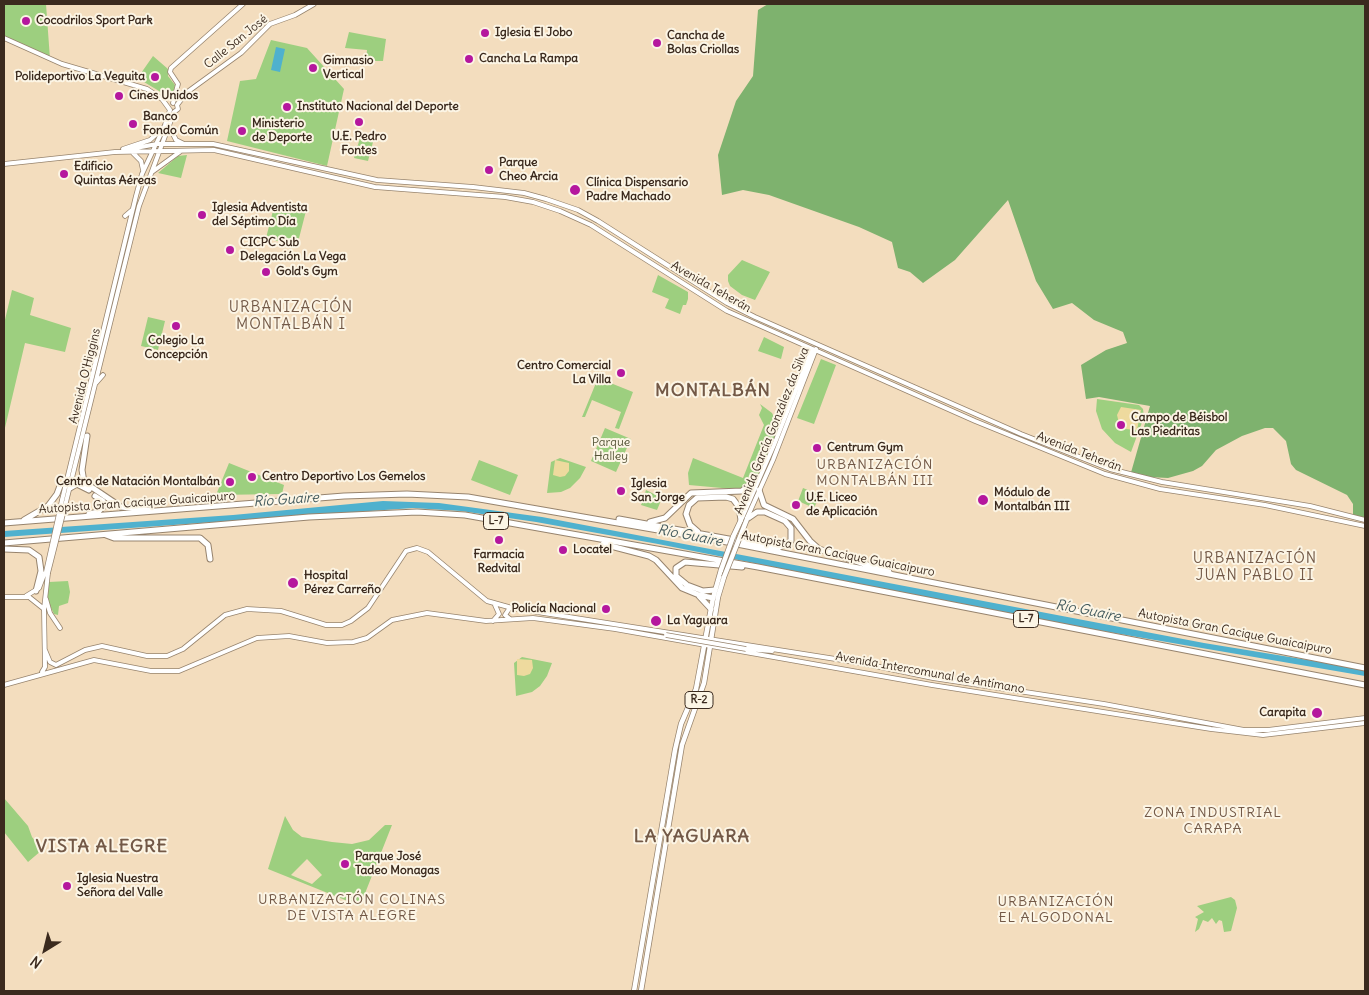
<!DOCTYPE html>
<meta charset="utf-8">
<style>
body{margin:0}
#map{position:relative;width:1369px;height:995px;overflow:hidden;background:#f3ddbe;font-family:Delius,sans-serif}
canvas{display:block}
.frame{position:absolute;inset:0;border:5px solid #3b2a1e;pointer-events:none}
.north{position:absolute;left:20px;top:925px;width:50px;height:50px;-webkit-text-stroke:4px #fcf5e5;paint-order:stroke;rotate:216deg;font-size:14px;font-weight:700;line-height:20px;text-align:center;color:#3b2a1e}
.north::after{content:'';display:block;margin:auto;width:18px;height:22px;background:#3b2a1e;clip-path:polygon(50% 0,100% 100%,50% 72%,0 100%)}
</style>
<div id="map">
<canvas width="1369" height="995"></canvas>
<div class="frame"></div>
<div class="north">N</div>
</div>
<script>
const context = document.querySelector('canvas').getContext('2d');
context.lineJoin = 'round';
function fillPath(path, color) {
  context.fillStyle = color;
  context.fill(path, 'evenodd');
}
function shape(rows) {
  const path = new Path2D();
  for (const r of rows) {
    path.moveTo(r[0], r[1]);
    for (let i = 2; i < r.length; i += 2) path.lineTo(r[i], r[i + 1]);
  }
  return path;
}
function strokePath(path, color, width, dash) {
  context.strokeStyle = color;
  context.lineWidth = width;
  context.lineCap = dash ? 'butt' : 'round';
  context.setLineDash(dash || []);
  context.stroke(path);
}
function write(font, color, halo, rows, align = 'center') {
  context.font = font + ' Delius,sans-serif';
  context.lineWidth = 4;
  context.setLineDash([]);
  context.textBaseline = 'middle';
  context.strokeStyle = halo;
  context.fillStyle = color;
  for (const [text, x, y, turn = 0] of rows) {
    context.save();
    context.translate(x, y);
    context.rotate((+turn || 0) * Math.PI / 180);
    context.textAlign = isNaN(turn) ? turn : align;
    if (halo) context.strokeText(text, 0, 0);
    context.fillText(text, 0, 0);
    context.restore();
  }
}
fillPath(shape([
 [4,4,46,4,50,59,4,38],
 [349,32,386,39,383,61,366,61,367,50,345,48],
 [271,40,307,48,344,89,327,166,227,141,240,81,256,79],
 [153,56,168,69,168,76,175,85,173,94,169,97,144,82,139,76],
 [360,138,373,142,368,161,354,158],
 [187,155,181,178,158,173,178,156],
 [275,203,306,211,297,246,266,238],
 [742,260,770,272,755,300,742,295,730,286,728,281,728,275],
 [658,275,688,292,688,299,686,305,683,305,680,314,665,308,669,299,652,292],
 [12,290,34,298,30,315,71,328,65,352,25,343,4,432,4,324],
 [148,317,165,321,158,350,141,346],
 [764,337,784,347,781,359,758,351],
 [821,359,836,365,814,424,797,418],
 [598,378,633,392,619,429,615,428,621,412,592,400,585,417,582,417],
 [1097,399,1139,405,1143,409,1144,417,1131,452,1115,443,1102,429,1096,411],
 [760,404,772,413,779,427,758,478,741,488,733,489,689,485,688,473,693,458,743,478,764,425,759,415,762,408],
 [605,428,631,439,616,472,591,461],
 [560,458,586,467,580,478,570,488,561,492,547,493,551,462],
 [479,460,518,475,510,495,471,480],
 [229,463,284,485,282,494,216,495],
 [803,488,820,495,814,508,798,501],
 [646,490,662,498,657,510,641,505],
 [68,581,70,592,68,603,59,606,58,615,54,614,47,599,49,582],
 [522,657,552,663,547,676,540,686,532,692,516,696,514,663],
 [4,798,28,826,32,837,42,850,28,862,4,832],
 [285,816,293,830,302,837,332,842,352,844,369,840,385,825,392,825,360,906,268,869],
 [307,859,322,875,312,884,291,875],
 [1231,897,1235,900,1237,908,1231,931,1224,932,1222,921,1219,920,1216,924,1212,918,1208,922,1203,920,1199,929,1195,932,1198,919,1195,917,1204,912,1197,906]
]), '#9dcf7f');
fillPath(shape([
 [768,4,1365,4,1365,518,1353,515,1353,504,1347,495,1296,470,1291,464,1286,441,1273,428,1265,428,1242,436,1216,450,1202,466,1193,471,1168,478,1130,476,1150,406,1099,397,1086,399,1081,365,1106,350,1127,343,1123,332,1094,320,1072,303,1053,309,1036,281,1008,200,955,260,923,283,910,272,898,268,892,242,859,227,769,195,743,190,722,195,718,155,736,101,753,76,758,10]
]), '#7eb26e');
fillPath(shape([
 [1121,407,1141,410,1137,430,1126,429,1119,423,1117,415],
 [555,460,569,463,569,471,565,476,560,477,553,475],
 [517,659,532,660,533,668,530,674,524,676,517,675]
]), '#eeda9e');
fillPath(shape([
 [276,47,285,49,280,72,271,70],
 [383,501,439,503,542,517,1204,643,1363,669,1365,670,1365,676,1050,622,658,544,536,522,461,511,413,508,4,537,4,531,233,515]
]), '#4fb1ce');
const secondary = shape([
 [4,38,62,64,147,89,162,99,170,110],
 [173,103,178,84,170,72,171,68,243,4],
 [170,128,176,140,184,144],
 [123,149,150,140,162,129],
 [125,150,157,144,213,144,377,180,473,187,524,193,546,199,578,210,598,221,727,303,755,317,1021,434,1110,469,1162,482,1310,506,1365,520],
 [133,153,141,161,143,170],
 [4,164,115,152,214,150,375,187,505,197,533,202,560,211,591,225,727,311,975,421,1105,474,1160,489,1265,505,1365,526],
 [152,172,181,151],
 [125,216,132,210],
 [96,383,103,375],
 [62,500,136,196,142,174,165,125,170,110],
 [66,502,139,206,174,112,178,109,177,105,186,93,241,53,270,24,295,15,314,4],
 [742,518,774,445,812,349],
 [747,518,773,460,816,349],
 [26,596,39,588,45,572],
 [4,597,29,597,44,609],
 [46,599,50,613,60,628],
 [509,609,505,615,510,619],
 [493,621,499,614,495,605],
 [746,649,772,651],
 [45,650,50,662,56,665,85,650,102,646,147,656,167,656,183,649,225,615,247,609,281,611,326,625,342,625,351,621,368,608,406,551,417,548,428,552,487,601,512,608,861,663,933,678,1104,704,1244,730,1268,730,1365,718],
 [42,672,45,667,44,609,48,573],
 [4,685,94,660,151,671,179,671,257,638,289,636,327,643,353,642,367,638,392,620,427,613,486,621,533,618,615,629,932,685,1211,729,1263,735,1365,723]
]);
const primary = shape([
 [733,537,741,520],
 [634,991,675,750,681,724,696,689,713,598,721,570],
 [641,991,682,745,704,683,718,597,724,577]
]);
const highway = shape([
 [87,436,82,470,84,482,121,507,148,510],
 [70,488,77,484,89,490],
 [759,490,764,505,793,519,810,541,819,549,889,572],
 [89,514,98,512,104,506,103,501,95,496],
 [619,519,778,548,791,541,791,528,785,521,765,512,757,512,747,519],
 [24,520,48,506,57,494,60,486],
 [650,522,665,518,691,493,742,491,758,478],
 [4,523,344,496,407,494,468,497,727,542,1365,668],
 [698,532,690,525,686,514,689,505,697,498,726,497,733,499,739,507,741,520],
 [106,535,114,538,200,538,208,545,210,559],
 [4,543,309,517,417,512,465,515,758,567,1365,685],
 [603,544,649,556,656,560,682,588,699,595,713,598],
 [4,549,29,550,39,557,41,571,36,591],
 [715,590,703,591,687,585,676,576,676,568,685,562,742,567],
 [699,596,711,609]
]);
strokePath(secondary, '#97846e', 5.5);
strokePath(primary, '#97846e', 6);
strokePath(highway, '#97846e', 7);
strokePath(secondary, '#fff', 4);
strokePath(primary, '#fff', 4.5);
strokePath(highway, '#fff', 5);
const secondaryBridge = shape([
 [46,572,62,500],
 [48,573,66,502],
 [666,635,746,649]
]);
const primaryBridge = shape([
 [721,570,733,537],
 [724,577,747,519]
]);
strokePath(secondaryBridge, '#97846e', 5.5, []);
strokePath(primaryBridge, '#97846e', 6, []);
strokePath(secondaryBridge, '#fff', 4);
strokePath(primaryBridge, '#fff', 4.5);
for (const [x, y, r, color] of [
 [26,21,5,"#b5179e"],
 [485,33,5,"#b5179e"],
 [657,43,5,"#b5179e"],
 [469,59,5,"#b5179e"],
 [313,68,5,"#b5179e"],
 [155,77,5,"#b5179e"],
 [119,96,5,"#b5179e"],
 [287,107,5,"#b5179e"],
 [359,122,5,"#b5179e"],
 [133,124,5,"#b5179e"],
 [242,131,5,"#b5179e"],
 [489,170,5,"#b5179e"],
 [64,174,5,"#b5179e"],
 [575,190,6,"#b5179e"],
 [202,215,5,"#b5179e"],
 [230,250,5,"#b5179e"],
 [266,272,5,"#b5179e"],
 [176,326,5,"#b5179e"],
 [621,373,5,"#b5179e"],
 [1121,425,5,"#b5179e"],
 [817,448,5,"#b5179e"],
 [252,477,5,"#b5179e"],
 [230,482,5,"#b5179e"],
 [621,491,5,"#b5179e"],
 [983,500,6,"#b5179e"],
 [796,505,5,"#b5179e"],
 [499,540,5,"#b5179e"],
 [563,550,5,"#b5179e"],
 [293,583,6,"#b5179e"],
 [606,609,5,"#b5179e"],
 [656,621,6,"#b5179e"],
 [1317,713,6,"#b5179e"],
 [345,864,5,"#b5179e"],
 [67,886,5,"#b5179e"]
]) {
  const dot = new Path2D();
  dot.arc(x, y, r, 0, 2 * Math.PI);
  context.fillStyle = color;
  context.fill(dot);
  strokePath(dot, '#fcf5e5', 2);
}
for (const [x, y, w] of [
 [496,521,25],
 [1026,619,25],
 [699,700,28]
]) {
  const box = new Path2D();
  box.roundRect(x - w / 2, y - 8.5, w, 17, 4);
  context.fillStyle = '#fcf5e5';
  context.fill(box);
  strokePath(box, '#3b2a1e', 1);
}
write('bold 11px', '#3b2a1e', null, [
 ["L-7",496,521],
 ["L-7",1026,619],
 ["R-2",699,700]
]);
write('bold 12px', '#3b2a1e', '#fcf5e5', [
 ["Cocodrilos Sport Park",36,21],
 ["Iglesia El Jobo",495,33],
 ["Cancha de",667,36],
 ["Bolas Criollas",667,50],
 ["Cancha La Rampa",479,59],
 ["Gimnasio",323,61],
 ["Vertical",323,75],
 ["Polideportivo La Veguita",145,77,"right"],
 ["Cines Unidos",129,96],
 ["Instituto Nacional del Deporte",297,107],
 ["Banco",143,117],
 ["Fondo Común",143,131],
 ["Ministerio",252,124],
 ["de Deporte",252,138],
 ["U.E. Pedro",359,137,"center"],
 ["Fontes",359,151,"center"],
 ["Parque",499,163],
 ["Cheo Arcia",499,177],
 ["Edificio",74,167],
 ["Quintas Aéreas",74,181],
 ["Clínica Dispensario",586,183],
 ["Padre Machado",586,197],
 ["Iglesia Adventista",212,208],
 ["del Séptimo Día",212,222],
 ["CICPC Sub",240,243],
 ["Delegación La Vega",240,257],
 ["Gold's Gym",276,272],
 ["Colegio La",176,341,"center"],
 ["Concepción",176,355,"center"],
 ["Centro Comercial",611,366,"right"],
 ["La Villa",611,380,"right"],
 ["Campo de Béisbol",1131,418],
 ["Las Piedritas",1131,432],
 ["Centrum Gym",827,448],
 ["Centro Deportivo Los Gemelos",262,477],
 ["Centro de Natación Montalbán",220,482,"right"],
 ["Iglesia",631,484],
 ["San Jorge",631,498],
 ["Módulo de",994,493],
 ["Montalbán III",994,507],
 ["U.E. Liceo",806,498],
 ["de Aplicación",806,512],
 ["Locatel",573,550],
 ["Farmacia",499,555,"center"],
 ["Redvital",499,569,"center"],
 ["Hospital",304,576],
 ["Pérez Carreño",304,590],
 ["Policía Nacional",596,609,"right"],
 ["La Yaguara",667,621],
 ["Carapita",1306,713,"right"],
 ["Parque José",355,857],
 ["Tadeo Monagas",355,871],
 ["Iglesia Nuestra",77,879],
 ["Señora del Valle",77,893]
], 'left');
write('12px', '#3b2a1e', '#fcf5e5', [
 ["Calle San José",236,42,-39],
 ["Avenida Teherán",711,287,30],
 ["Avenida O'Higgins",85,376,-76],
 ["Avenida García González da Silva",772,431,-68],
 ["Avenida Teherán",1079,452,21],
 ["Autopista Gran Cacique Guaicaipuro",137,503,-4],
 ["Autopista Gran Cacique Guaicaipuro",838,554,11],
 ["Autopista Gran Cacique Guaicaipuro",1235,632,11],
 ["Avenida Intercomunal de Antímano",930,673,10]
]);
write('12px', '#545336', '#fcf5e5', [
 ["Parque",611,443],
 ["Halley",611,457]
]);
context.letterSpacing = '1px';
write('14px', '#735947', '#fcf5e5', [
 ["URBANIZACIÓN",875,465],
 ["MONTALBÁN III",875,481],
 ["ZONA INDUSTRIAL",1213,813],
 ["CARAPA",1213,829],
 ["URBANIZACIÓN COLINAS",352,900],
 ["DE VISTA ALEGRE",352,916],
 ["URBANIZACIÓN",1056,902],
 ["EL ALGODONAL",1056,918]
]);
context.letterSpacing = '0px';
write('italic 14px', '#42595c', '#fcf5e5', [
 ["Río Guaire",286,500,-4],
 ["Río Guaire",690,536,11],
 ["Río Guaire",1088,611,11]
]);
context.letterSpacing = '1px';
write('15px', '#735947', '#fcf5e5', [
 ["URBANIZACIÓN",291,308],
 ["MONTALBÁN I",291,325],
 ["URBANIZACIÓN",1255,559],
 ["JUAN PABLO II",1255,576]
]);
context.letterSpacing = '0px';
context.letterSpacing = '1px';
write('bold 18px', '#735947', '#fcf5e5', [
 ["MONTALBÁN",713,391],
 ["LA YAGUARA",692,837],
 ["VISTA ALEGRE",102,847]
]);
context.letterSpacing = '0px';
</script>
